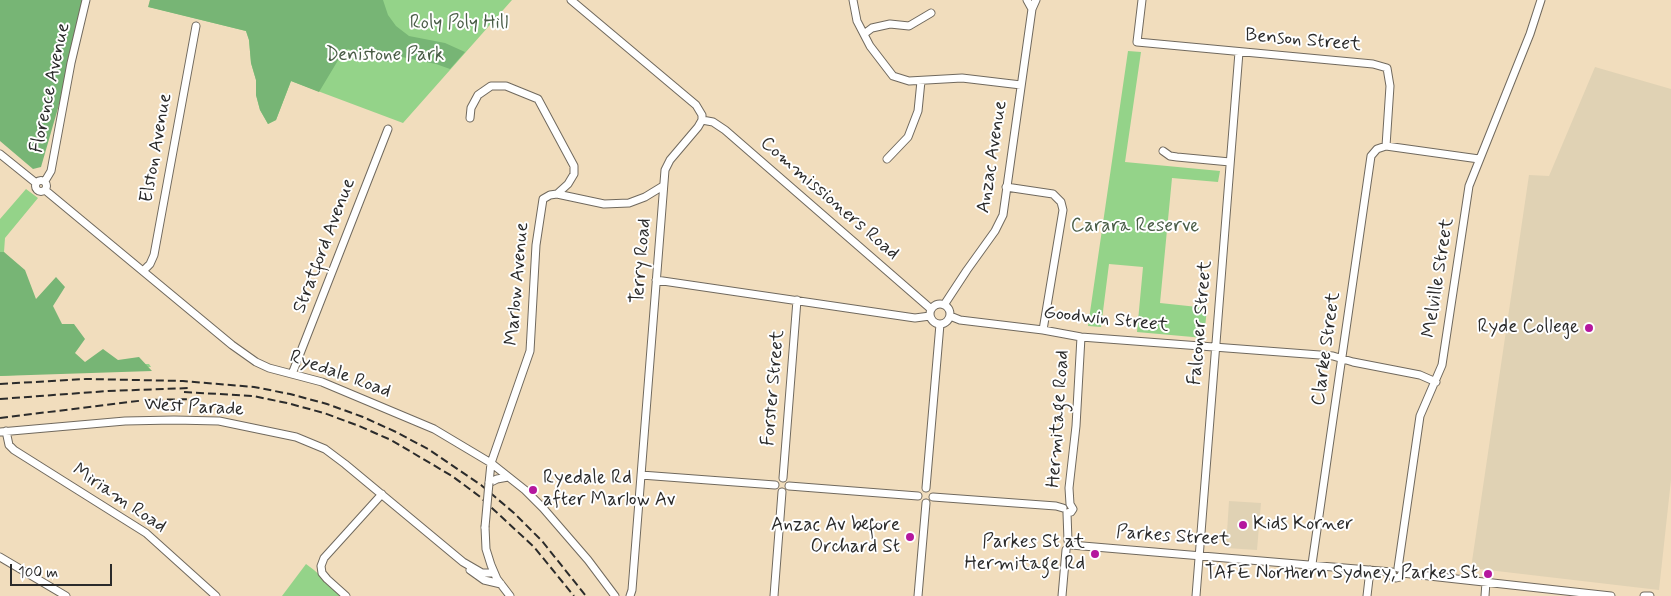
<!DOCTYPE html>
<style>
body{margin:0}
#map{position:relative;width:1671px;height:596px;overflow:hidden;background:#f1ddbd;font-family:Mynerve,sans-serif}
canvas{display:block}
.scale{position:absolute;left:10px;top:564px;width:102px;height:22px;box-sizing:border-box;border:2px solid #2b2b2b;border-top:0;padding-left:6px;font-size:15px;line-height:18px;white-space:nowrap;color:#2b2b2b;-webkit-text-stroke:4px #fff;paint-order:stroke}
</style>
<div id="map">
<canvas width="1671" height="596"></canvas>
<div class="scale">100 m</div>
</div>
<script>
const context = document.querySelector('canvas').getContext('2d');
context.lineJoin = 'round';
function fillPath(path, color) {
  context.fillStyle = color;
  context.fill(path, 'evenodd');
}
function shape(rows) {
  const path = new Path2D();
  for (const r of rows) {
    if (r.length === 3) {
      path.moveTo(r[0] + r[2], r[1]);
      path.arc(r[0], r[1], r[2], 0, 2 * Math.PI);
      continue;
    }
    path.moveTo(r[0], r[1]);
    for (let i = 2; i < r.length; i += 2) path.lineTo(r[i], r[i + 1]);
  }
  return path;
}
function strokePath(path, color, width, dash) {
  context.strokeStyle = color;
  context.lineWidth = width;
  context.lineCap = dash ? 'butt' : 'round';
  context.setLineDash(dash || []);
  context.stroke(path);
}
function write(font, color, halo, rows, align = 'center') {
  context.font = font + ' Mynerve,sans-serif';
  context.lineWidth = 4;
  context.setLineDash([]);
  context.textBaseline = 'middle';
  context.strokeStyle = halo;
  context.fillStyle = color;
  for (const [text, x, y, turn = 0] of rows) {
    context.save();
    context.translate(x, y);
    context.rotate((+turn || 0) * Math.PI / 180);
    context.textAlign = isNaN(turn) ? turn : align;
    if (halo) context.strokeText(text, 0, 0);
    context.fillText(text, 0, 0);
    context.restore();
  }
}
fillPath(shape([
 [1595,67,1671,89,1671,480,1659,590,1471,568,1529,175,1549,176],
 [1229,501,1261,503,1257,550,1226,548]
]), '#e0d2b4');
fillPath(shape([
 [150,0,512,0,403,123,291,81,276,120,268,124,260,110,256,95,256,80,251,63,249,40,246,31,149,7],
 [1128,51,1141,52,1125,162,1220,171,1218,182,1172,178,1160,303,1207,308,1204,338,1137,332,1143,267,1109,264,1101,327,1088,326],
 [26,189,38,198,5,238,4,252,7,259,81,364,149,364,151,367,0,376,0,219],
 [306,564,314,570,343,596,282,596]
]), '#94d389');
fillPath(shape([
 [0,0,86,0,71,63,41,167,33,169,0,141],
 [150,0,383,0,388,15,396,26,409,36,445,43,465,52,450,69,436,64,402,57,390,62,381,61,348,49,343,52,319,92,291,81,276,120,268,124,260,110,256,95,256,80,251,63,249,40,246,31,148,7],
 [0,252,4,252,25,270,36,299,56,277,65,287,53,306,62,324,74,324,85,339,75,353,85,362,103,349,118,360,139,357,152,371,0,376]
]), '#77b575');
const minor = shape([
 [571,0,696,105,702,115,702,120,698,127,670,160,665,170,632,590,630,596],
 [853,0,857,21,870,46,893,76,909,81,962,78,1021,85],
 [1027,0,1032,9],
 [1142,0,1137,42,1373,64,1387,68,1390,86,1386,146],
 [864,34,872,28,890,24,909,26,931,13],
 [470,118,471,108,478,95,491,86,506,86,538,99,574,166,574,174,568,184,557,194,550,195,543,199,536,245,530,351,491,463,489,483],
 [702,120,713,122,725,130,931,309],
 [1163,151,1170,156,1177,157,1230,162],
 [0,154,36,183],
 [887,159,908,137,918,111,921,81],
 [41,186,5.5],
 [45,181,51,171,71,63,86,0],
 [1006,187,1053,194,1061,202,1063,210,1043,330],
 [45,190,232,345,256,362,269,368,322,382,434,429,491,463,525,490,543,508,588,560,615,596],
 [557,194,604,204,629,203,645,197,663,186],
 [143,271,150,264,154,255,196,26],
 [656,280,915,318,930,316],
 [940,314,10],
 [944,305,967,270,995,231,1003,215,1032,9,1036,0],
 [950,316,960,320,1043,330,1081,337,1333,356,1353,362,1420,375,1436,382],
 [292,374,388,129],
 [6,431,9,445,14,450,146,533,216,596],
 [0,432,125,421,174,420,219,421,296,437,325,449,345,464,463,562,482,573,494,573],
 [641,475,775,485],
 [783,478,797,300],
 [489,483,497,479,508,477],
 [789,486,918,496],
 [926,488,940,324],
 [933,497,1056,506,1063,508],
 [1067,513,1071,512,1073,509,1070,504,1069,488,1076,426,1081,337],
 [1067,513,1068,541],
 [485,527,486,549,491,565,497,579,510,596],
 [1071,545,1392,572],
 [0,557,66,596],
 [1312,564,1371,156,1377,149,1386,146,1479,159],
 [1398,568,1420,416,1442,365,1469,186,1530,34,1541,0],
 [470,570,484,580,501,584],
 [1392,572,1393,577,1396,578,1400,577,1402,573],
 [1402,573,1611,596],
 [346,596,327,579,322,573,321,566,324,558,382,494],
 [774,596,782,492],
 [918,596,926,503],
 [1062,596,1066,550],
 [1196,596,1239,52],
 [1367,596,1370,570],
 [1485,596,1486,582],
 [1644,596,1650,596]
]);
strokePath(minor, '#70695e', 9);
strokePath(minor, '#fff', 7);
strokePath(shape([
 [0,384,86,379,183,381,254,387,290,394,327,404,363,417,396,432,428,449,481,485,514,513,542,541,586,596],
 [184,392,253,396,287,403,324,413,359,426,391,440,452,476,479,496,534,547,574,596],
 [0,399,108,391,190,388],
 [0,418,146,400,196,399]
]), '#2b2b2b', 2, [8, 4]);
const minorBridge = shape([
 [485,527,489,483]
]);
strokePath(minorBridge, '#70695e', 9, []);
strokePath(minorBridge, '#fff', 7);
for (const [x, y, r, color] of [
 [1589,328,5,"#b5179e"],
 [533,490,5,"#b5179e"],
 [1243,525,5,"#b5179e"],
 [910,537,5,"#b5179e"],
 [1095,554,5,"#b5179e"],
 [1488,574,5,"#b5179e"]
]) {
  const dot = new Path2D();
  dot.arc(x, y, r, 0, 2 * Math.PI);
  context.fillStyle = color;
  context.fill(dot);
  strokePath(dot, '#fff', 2);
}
write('19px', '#4a5d47', '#fff', [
 ["Roly Poly Hill",459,24],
 ["Denistone Park",385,56],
 ["Carara Reserve",1135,227]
]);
write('19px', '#2b2b2b', '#fff', [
 ["Benson Street",1303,41,5],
 ["Florence Avenue",51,88,-78],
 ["Elston Avenue",157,148,-80],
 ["Anzac Avenue",993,157,-81],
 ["Commissioners Road",829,199,41],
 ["Stratford Avenue",325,246,-69],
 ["Terry Road",642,261,-85],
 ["Melville Street",1439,278,-81],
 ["Marlow Avenue",518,284,-85],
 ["Goodwin Street",1106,320,6],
 ["Falconer Street",1201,323,-85],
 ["Clarke Street",1327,349,-82],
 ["Ryedale Road",340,375,20],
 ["Forster Street",774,388,-85],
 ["West Parade",194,408,3],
 ["Hermitage Road",1059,419,-86],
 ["Miriam Road",119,499,34],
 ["Parkes Street",1173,537,4]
]);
write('19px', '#2b2b2b', '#fff', [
 ["Ryde College",1579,328],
 ["Ryedale Rd",543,479,"left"],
 ["after Marlow Av",543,501,"left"],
 ["Kids Korner",1253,525,"left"],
 ["Anzac Av before",900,526],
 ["Orchard St",900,548],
 ["Parkes St at",1085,543],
 ["Hermitage Rd",1085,565],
 ["TAFE Northern Sydney, Parkes St",1478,574]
], 'right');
</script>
